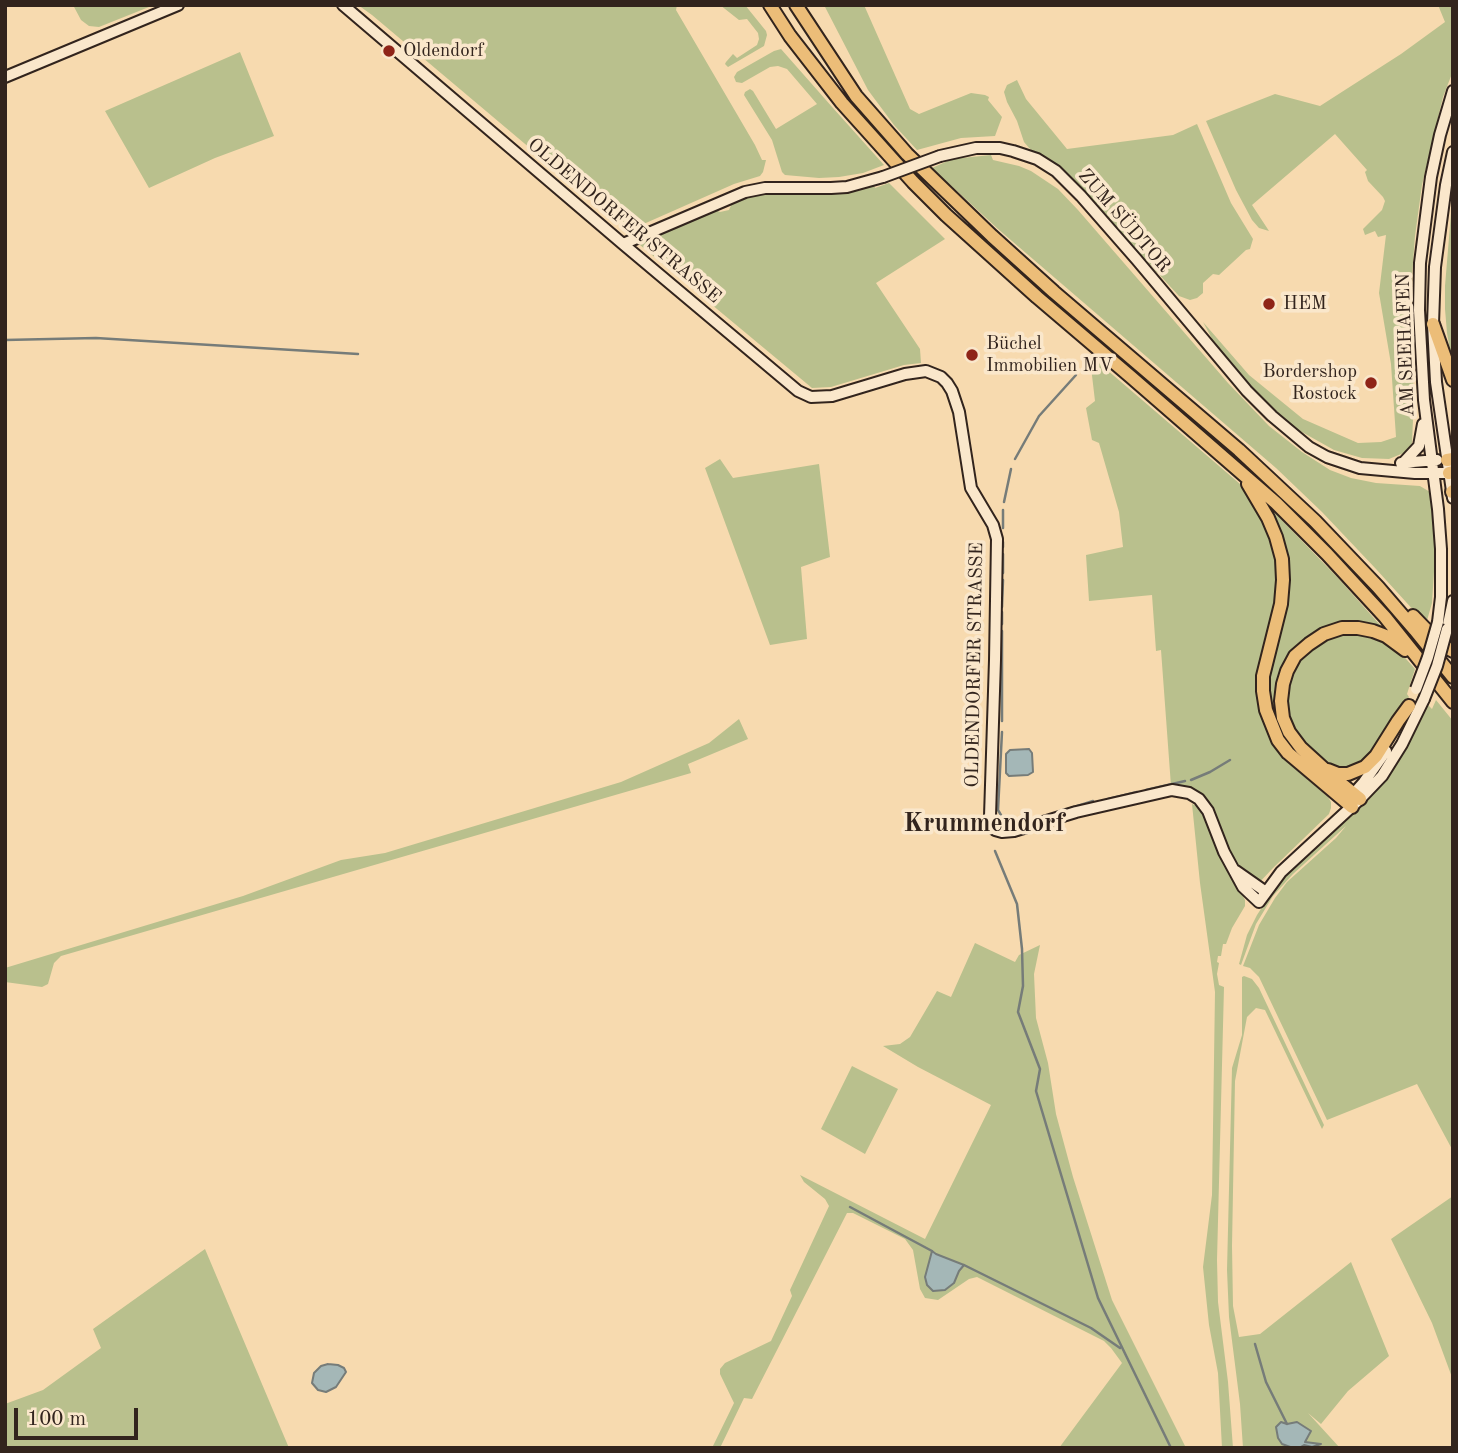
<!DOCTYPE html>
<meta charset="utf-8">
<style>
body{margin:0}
#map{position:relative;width:1458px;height:1453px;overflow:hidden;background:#f7daaf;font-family:"Old Standard TT",serif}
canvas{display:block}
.frame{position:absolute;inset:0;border:7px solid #32241d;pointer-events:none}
.scale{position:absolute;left:14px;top:1408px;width:124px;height:32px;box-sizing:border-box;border:4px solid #32241d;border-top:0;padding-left:9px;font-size:21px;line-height:24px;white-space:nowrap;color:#32241d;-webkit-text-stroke:5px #fae7cb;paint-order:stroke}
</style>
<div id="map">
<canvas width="1458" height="1453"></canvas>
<div class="frame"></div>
<div class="scale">100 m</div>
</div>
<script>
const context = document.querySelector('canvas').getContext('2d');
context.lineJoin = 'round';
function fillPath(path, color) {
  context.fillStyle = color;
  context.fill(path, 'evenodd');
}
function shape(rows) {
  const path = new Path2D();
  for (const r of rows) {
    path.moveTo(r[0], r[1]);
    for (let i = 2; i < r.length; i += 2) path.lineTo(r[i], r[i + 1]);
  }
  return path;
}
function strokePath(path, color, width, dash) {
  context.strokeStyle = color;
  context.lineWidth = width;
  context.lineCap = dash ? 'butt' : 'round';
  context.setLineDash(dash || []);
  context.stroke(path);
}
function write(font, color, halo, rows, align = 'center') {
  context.font = font + ' "Old Standard TT",serif';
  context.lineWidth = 7;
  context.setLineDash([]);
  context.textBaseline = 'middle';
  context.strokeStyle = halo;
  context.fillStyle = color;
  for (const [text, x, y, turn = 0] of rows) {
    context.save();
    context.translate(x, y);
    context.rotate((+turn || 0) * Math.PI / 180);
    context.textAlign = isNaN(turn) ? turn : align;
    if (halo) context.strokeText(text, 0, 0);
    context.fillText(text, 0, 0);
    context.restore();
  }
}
fillPath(shape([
 [73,5,154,5,99,27,89,26,81,20],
 [358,5,677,5,676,10,755,145,762,160,766,160,763,172,760,176,734,184,630,230,626,229,372,15],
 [720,5,745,5,766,31,767,35,764,46,728,67,725,64,726,62,733,54,737,58,757,45,759,39,758,33,747,19,739,20],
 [824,5,864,5,910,109,919,114,971,93,985,95,989,97,988,100,1002,117,995,136,961,138,917,150,894,125,868,90],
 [1438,5,1453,5,1453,71,1443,97,1422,185,1415,236,1409,315,1414,396,1412,443,1406,452,1389,459,1362,458,1334,450,1293,427,1257,396,1217,348,1203,322,1249,375,1303,419,1358,443,1381,442,1396,437,1391,364,1379,293,1386,235,1378,237,1375,231,1365,235,1363,229,1382,210,1385,201,1383,197,1368,181,1365,172,1367,170,1335,134,1252,205,1269,231,1259,228,1252,220,1236,190,1206,121,1275,94,1320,106,1401,54,1445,22],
 [781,49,833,108,884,165,863,173,839,177,819,178,785,175,782,172,772,140,744,95,745,92,750,89,753,91,776,129,817,104,787,69,778,66,770,67,742,83,736,82,734,77,737,72,774,51],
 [240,52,274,136,215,158,149,188,105,111],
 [1017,80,1026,99,1067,149,1173,135,1197,124,1231,203,1253,239,1250,249,1246,250,1219,275,1213,274,1203,283,1203,293,1197,298,1190,300,1179,296,1063,171,1030,149,1024,142,1017,121,1007,102,1004,92,1007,85],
 [991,155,993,160,1019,166,1031,171,1058,189,1078,210,1228,383,1269,426,1302,452,1330,470,1351,478,1376,483,1420,486,1430,492,1434,541,1434,572,1432,603,1426,624,1376,569,1322,512,1276,468,998,229,932,168,952,159],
 [889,183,945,239,876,283,920,349,921,363,904,365,831,387,812,388,640,245,641,240,714,209,720,212,729,210,732,203,751,196,774,193,843,193,874,185,875,188],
 [1453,189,1453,367,1447,333,1445,309,1445,286],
 [1099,363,1240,484,1252,498,1266,522,1279,564,1276,606,1259,665,1258,693,1262,720,1273,745,1286,761,1328,797,1331,802,1331,808,1329,814,1273,868,1257,885,1235,870,1208,811,1171,786,1161,650,1156,651,1152,595,1089,601,1086,555,1123,547,1119,512,1099,443,1092,440,1086,408,1095,401,1091,367],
 [720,459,733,478,819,464,830,557,801,567,807,639,770,645,705,468],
 [1269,507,1338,578,1381,626,1359,622,1340,623,1323,627,1308,636,1293,650,1284,662,1277,679,1274,698,1276,717,1285,738,1296,752,1338,787,1298,757,1275,726,1266,687,1286,605,1281,533],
 [1356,633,1375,636,1399,651,1415,669,1407,694,1409,697,1372,755,1351,769,1330,767,1299,739,1290,723,1286,702,1288,683,1293,669,1305,653,1319,641,1338,635],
 [1436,700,1453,721,1453,1151,1417,1084,1327,1120,1259,977,1250,968,1243,966,1259,925,1275,898,1287,882,1336,838,1346,826,1293,874,1273,896,1256,924,1241,965,1239,964,1247,935,1257,915,1270,895,1283,878,1340,825,1371,794,1402,754,1428,705,1432,709],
 [739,719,748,739,688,764,691,773,61,956,54,963,48,984,42,987,5,982,5,968,243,896,341,860,385,853,621,782,709,743],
 [1192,804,1197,806,1203,812,1221,854,1245,900,1245,906,1232,928,1226,944,1223,944,1221,956,1218,956,1217,962,1219,963,1217,974,1219,985,1224,987,1217,1260,1218,1302,1228,1382,1233,1448,1222,1448,1218,1373,1209,1325,1203,1267,1212,1195,1215,992,1200,883],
 [975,943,1015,962,1019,955,1040,945,1034,974,1036,1018,1048,1063,1056,1114,1073,1177,1112,1300,1186,1448,1059,1448,1122,1363,1111,1348,1104,1341,977,1277,969,1279,938,1300,925,1298,920,1289,913,1250,905,1239,853,1213,847,1213,752,1399,744,1398,720,1448,712,1448,734,1403,720,1374,720,1369,725,1363,771,1341,792,1296,790,1290,829,1206,825,1199,804,1182,800,1175,925,1239,991,1105,918,1067,883,1046,900,1044,910,1037,937,991,951,997],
 [1244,976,1252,979,1259,988,1324,1125,1322,1129,1265,1010,1256,1008,1247,1017,1235,1081,1232,1246,1233,1306,1239,1337,1260,1334,1351,1262,1389,1356,1348,1391,1321,1424,1308,1413,1340,1448,1243,1448,1240,1404,1229,1317,1227,1270,1232,1068,1242,1035,1242,977],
 [852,1066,898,1089,865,1154,821,1129],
 [1453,1196,1453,1380,1432,1323,1391,1239],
 [205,1249,289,1448,5,1448,5,1404,43,1390,101,1348,93,1329]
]), '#b9c08d');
const water = shape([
 [1029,749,1032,753,1033,772,1028,775,1009,776,1006,773,1006,754,1010,750,1029,749],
 [932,1251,936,1254,964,1265,959,1271,954,1283,945,1290,933,1291,927,1285,925,1277,932,1251],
 [328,1364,338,1365,344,1368,346,1372,336,1387,326,1392,318,1390,312,1383,314,1373,321,1366,328,1364],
 [1281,1422,1287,1424,1297,1422,1311,1431,1305,1442,1321,1444,1312,1447,1304,1445,1299,1448,1293,1448,1282,1444,1278,1438,1276,1427,1281,1422]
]);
fillPath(water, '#a4b7b7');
strokePath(water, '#767c79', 2);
strokePath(shape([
 [5,340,96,338,358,354],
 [1015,459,1039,416,1076,375],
 [1004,502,1011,469],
 [1003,528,1003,510],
 [1003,542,1003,547],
 [1003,573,1003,554],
 [1002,607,1003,580],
 [1002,624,1002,612],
 [1002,721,1002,631],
 [1002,732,998,810,1005,822,1012,824,1021,824,1093,801],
 [1191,780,1210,772,1230,760],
 [1146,790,1185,781],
 [1108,799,1137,792],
 [995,851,1017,904,1022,949,1023,986,1018,1012,1040,1069,1036,1091,1098,1298,1171,1448],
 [850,1207,932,1251],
 [964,1265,1091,1328,1120,1348],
 [1255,1344,1266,1382,1287,1424]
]), '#767c79', 2.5);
const secondary = shape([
 [343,5,623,244,798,391,811,397,832,396,905,374,926,371,941,377,947,383,952,391,959,412,971,488,993,525,997,539,995,660,990,816,991,825,995,830,1002,832,1014,831,1076,812,1172,790,1189,793,1199,799,1208,811,1224,852,1243,887,1259,902,1281,872,1360,799,1382,776,1402,744,1424,699],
 [5,77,178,5],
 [1453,152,1446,185,1435,267,1433,324,1436,382,1453,498],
 [940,156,976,148,1000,148,1013,151,1037,159,1056,171,1081,196,1137,260,1247,391,1272,416,1309,447,1327,457,1360,468,1415,473,1449,473],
 [623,244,745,192,765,188,831,188,847,187,883,177],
 [1404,462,1419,446,1423,424],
 [1401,463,1437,460],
 [1438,622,1441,597,1441,549,1438,509,1424,400,1419,310,1420,263,1431,177,1440,135,1453,91],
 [1447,629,1453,601],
 [1349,799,1364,782,1386,751],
 [1236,871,1266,892]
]);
const highway = shape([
 [770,5,790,36,842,103,913,182,946,215,1037,297,1131,377,1276,503,1327,554,1385,617,1453,702],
 [796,5,856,96,907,154,992,236,1054,292,1239,450,1315,521,1378,587,1415,630,1453,677],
 [1433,324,1453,380],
 [1447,460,1453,459],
 [1449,473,1453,472],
 [1248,484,1268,518,1276,537,1282,559,1283,580,1281,604,1263,676,1263,691,1266,710,1278,740,1288,753,1352,807],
 [1452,492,1453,491],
 [1413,616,1440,644,1453,651],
 [1328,770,1338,774,1348,774,1365,767,1376,756,1398,721,1409,706],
 [1360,799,1334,778,1301,748,1289,732,1283,718,1281,701,1283,684,1287,671,1295,656,1309,644,1324,634,1342,628,1358,628,1373,631,1386,636,1405,650]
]);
strokePath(secondary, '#32241d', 14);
strokePath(highway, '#32241d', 16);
strokePath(secondary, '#fae7cb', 10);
strokePath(highway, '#ecbd78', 12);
const secondaryBridge = shape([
 [883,177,940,156],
 [1416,689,1428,657,1438,622],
 [1424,699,1437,666,1447,629]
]);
strokePath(secondaryBridge, '#32241d', 14, []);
strokePath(secondaryBridge, '#fae7cb', 10);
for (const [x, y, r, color] of [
 [389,51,7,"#8f2418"],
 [1269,304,7,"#8f2418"],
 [972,355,7,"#8f2418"],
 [1371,383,7,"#8f2418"]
]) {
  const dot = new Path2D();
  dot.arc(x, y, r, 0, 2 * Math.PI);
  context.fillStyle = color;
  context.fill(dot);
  strokePath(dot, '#fae7cb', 2.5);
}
write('19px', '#32241d', '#fae7cb', [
 ["Oldendorf",403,51],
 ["HEM",1283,304],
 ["Büchel",986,344],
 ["Immobilien MV",986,366],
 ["Bordershop",1357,372,"right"],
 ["Rostock",1357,394,"right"]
], 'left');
write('19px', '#32241d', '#fae7cb', [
 ["OLDENDORFER STRASSE",624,221,40],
 ["ZUM SÜDTOR",1124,221,49],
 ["AM SEEHAFEN",1406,345,-92],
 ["OLDENDORFER STRASSE",975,665,-89]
]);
write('bold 26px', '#32241d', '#fae7cb', [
 ["Krummendorf",984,824]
]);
</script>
